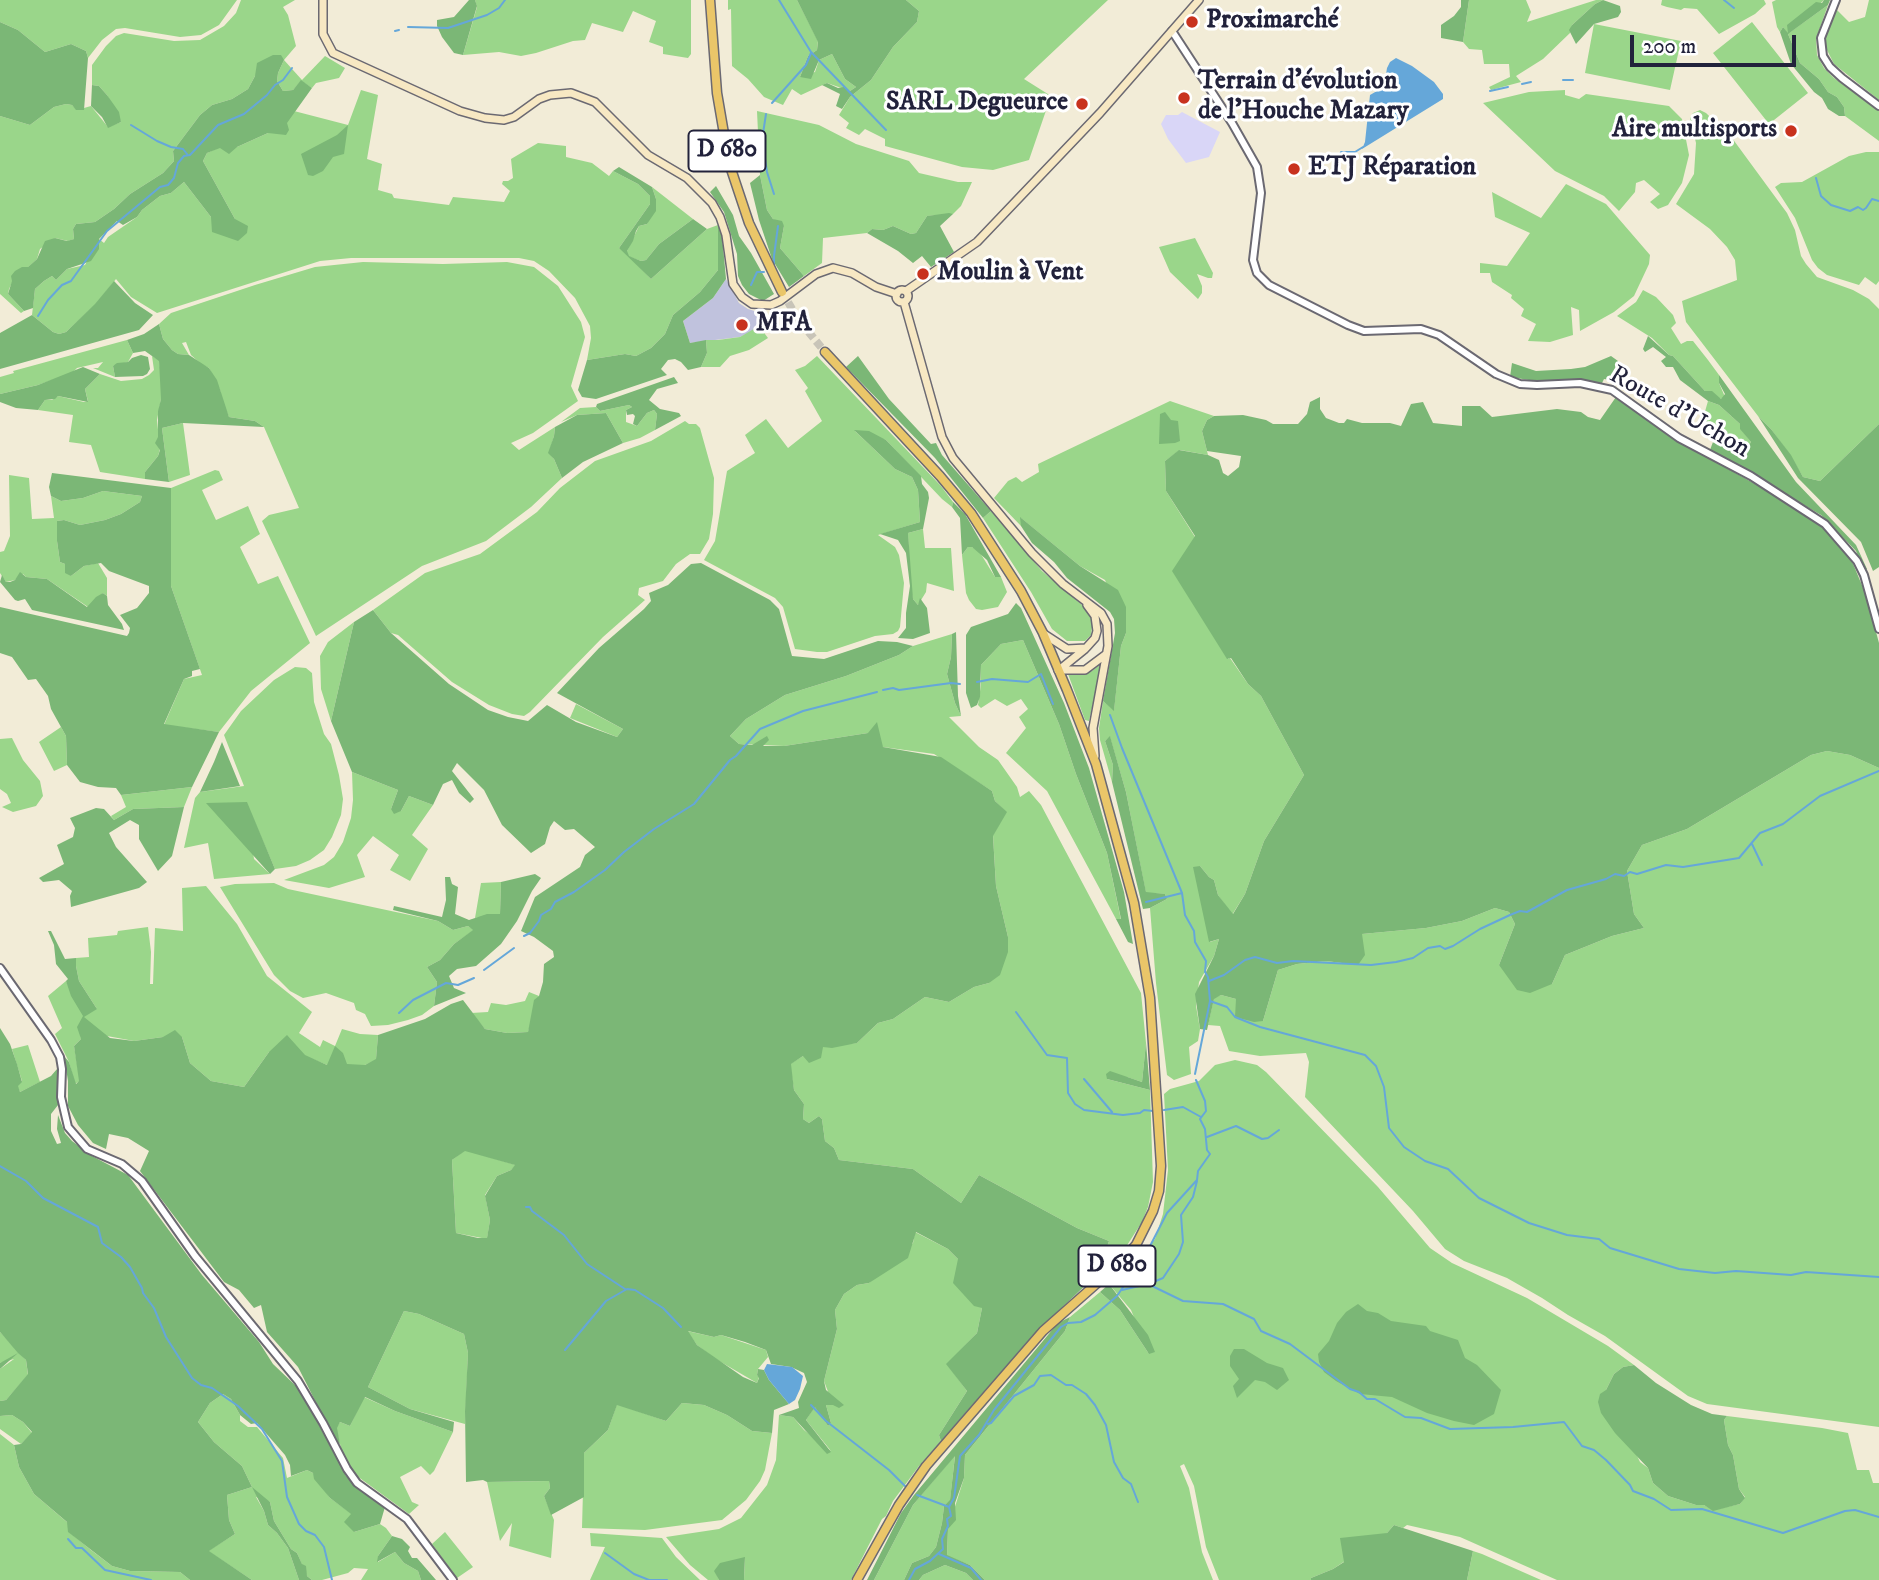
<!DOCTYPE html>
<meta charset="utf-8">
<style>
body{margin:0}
#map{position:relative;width:1879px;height:1580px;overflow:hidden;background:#f2ecd7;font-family:"IM FELL DW Pica",serif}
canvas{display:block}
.scale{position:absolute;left:1630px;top:35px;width:166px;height:32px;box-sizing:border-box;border:4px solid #22223b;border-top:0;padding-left:9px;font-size:21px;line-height:24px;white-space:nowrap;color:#22223b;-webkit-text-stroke:5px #fff;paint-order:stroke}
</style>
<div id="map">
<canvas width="1879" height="1580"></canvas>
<div class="scale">200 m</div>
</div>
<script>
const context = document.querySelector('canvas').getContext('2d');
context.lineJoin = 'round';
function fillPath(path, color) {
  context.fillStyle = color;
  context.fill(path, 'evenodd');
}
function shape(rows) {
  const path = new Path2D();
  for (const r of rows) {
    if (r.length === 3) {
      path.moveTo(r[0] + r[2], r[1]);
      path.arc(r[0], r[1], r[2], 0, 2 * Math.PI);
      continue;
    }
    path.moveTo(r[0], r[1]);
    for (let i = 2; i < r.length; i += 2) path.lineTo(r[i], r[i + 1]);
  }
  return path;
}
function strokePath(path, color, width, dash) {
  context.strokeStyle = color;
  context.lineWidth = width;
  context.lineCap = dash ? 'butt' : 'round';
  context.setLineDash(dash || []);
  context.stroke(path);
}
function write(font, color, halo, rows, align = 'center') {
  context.font = font + ' "IM FELL DW Pica",serif';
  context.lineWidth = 6;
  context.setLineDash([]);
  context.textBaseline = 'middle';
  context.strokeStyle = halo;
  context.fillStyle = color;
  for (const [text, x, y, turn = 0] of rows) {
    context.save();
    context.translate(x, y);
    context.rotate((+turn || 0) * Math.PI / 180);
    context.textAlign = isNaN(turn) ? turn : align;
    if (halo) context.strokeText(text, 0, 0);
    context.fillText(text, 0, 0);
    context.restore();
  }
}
fillPath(shape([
 [1182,112,1220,132,1209,157,1186,163,1168,139,1161,124,1166,115,1178,115]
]), '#d9d6f7');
fillPath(shape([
 [726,279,739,303,748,309,761,313,765,321,755,330,740,337,690,343,683,321,713,298]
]), '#c0c2dd');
fillPath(shape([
 [0,0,237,0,219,25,201,35,180,37,125,28,116,29,102,40,88,58,86,51,71,44,45,52,18,30,0,22],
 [241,0,295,0,283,7,288,15,296,46,284,60,302,80,325,56,345,68,339,78,316,83,312,88,301,81,293,90,283,91,277,81,278,73,284,60,255,76,248,89,232,99,212,105,200,115,173,151,174,161,163,173,130,194,114,209,95,222,76,224,73,229,74,239,68,241,55,238,40,249,37,259,13,281,9,289,8,294,24,311,21,313,0,294,0,116,30,125,54,107,66,104,72,105,77,110,91,106,108,127,121,122,107,95,99,86,92,85,92,65,106,46,116,36,124,33,174,41,200,40,224,26,236,13],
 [475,0,691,0,691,54,688,58,663,54,663,47,649,42,656,21,633,11,623,32,592,23,585,40,573,41,536,53,521,56,499,52,463,55,477,7],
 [728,0,797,0,818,41,817,50,808,56,800,77,815,72,819,60,832,54,845,79,856,87,850,91,827,83,801,95,792,89,783,105,764,97,748,79,732,66,731,9,728,10],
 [906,0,1108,0,1024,79,1051,96,1029,160,993,170,962,167,885,146,885,139,865,129,859,135,846,128,849,123,839,115,850,97,871,80,893,47,917,22,919,11],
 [1469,0,1526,0,1531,12,1527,22,1596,0,1603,0,1595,4,1572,25,1570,33,1543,59,1516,76,1521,82,1491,90,1489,87,1510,77,1509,64,1484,64,1482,50,1469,49,1463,42],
 [1662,0,1764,0,1766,4,1755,14,1719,34,1697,9,1684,8,1681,10,1667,7,1661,5],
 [1776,0,1824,0,1789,33,1828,5,1816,39,1817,55,1824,68,1834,78,1879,111,1879,141,1845,116,1844,107,1837,97,1828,92,1819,79,1800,63,1788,34,1783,27,1780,32,1777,27,1772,2],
 [1869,0,1879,0,1879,100,1834,64,1825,46,1826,32,1836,9,1849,22,1865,17],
 [1752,22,1808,93,1769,124,1713,53],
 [1594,24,1681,41,1670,90,1585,73],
 [361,90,378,95,367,159,382,164,378,190,392,194,394,198,449,205,453,197,504,202,510,191,502,184,503,181,508,181,513,178,511,159,538,143,566,146,566,157,592,163,609,176,613,171,638,184,650,196,650,204,619,248,627,251,639,226,647,224,656,199,652,187,693,219,659,244,646,260,641,261,630,257,651,279,707,229,718,225,718,270,700,292,673,315,665,334,651,348,636,356,625,354,587,360,591,338,590,326,575,298,549,271,534,261,519,258,351,258,320,261,157,313,131,297,116,279,96,304,66,332,59,334,53,332,32,315,35,289,44,281,52,276,56,280,67,269,85,265,99,239,104,243,108,237,137,217,142,210,160,196,171,193,184,182,211,217,235,219,203,161,207,153,220,147,237,147,268,133,278,133,294,111,348,125],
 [1565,90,1565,95,1579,99,1586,94,1669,106,1682,119,1689,155,1682,183,1668,205,1658,209,1650,202,1660,194,1644,180,1636,183,1635,192,1619,211,1604,196,1555,171,1483,103,1529,92],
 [1700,110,1706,113,1732,138,1787,213,1795,230,1801,256,1806,264,1817,277,1853,290,1869,299,1879,309,1879,424,1820,481,1803,477,1790,455,1771,429,1758,416,1686,322,1682,301,1737,280,1735,260,1727,247,1710,229,1676,204,1694,174,1696,143,1690,118,1693,113],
 [757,111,819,125,856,144,909,161,919,173,958,182,972,182,961,206,953,214,927,216,916,233,911,234,893,226,883,230,872,229,867,233,823,238,822,263,804,276,780,248,784,226,773,219,767,210,760,175],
 [1866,152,1879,152,1879,281,1876,285,1865,277,1859,285,1827,275,1818,268,1812,260,1795,218,1775,187,1781,183,1802,182,1849,156],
 [1566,184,1606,204,1650,255,1649,264,1634,296,1614,312,1580,331,1579,310,1571,307,1573,335,1550,342,1528,341,1536,324,1521,316,1524,309,1511,298,1512,295,1492,282,1490,273,1480,273,1480,263,1507,266,1530,233,1495,217,1492,192,1541,218],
 [1195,238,1213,273,1212,278,1208,278,1197,274,1202,286,1202,293,1198,299,1170,272,1159,247],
 [363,262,443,264,507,262,534,267,558,286,581,322,585,337,571,386,578,401,533,433,511,443,519,450,555,427,554,436,549,453,554,459,562,478,531,507,486,541,422,566,316,636,262,521,269,515,299,508,264,427,255,421,229,417,223,403,220,390,209,368,201,364,191,355,186,342,182,343,189,355,178,354,172,350,163,339,159,324,171,313,255,285,315,267],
 [1643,290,1656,297,1673,315,1676,323,1671,328,1681,344,1687,341,1693,341,1708,360,1719,375,1719,383,1725,397,1721,399,1705,391,1673,356,1669,355,1652,338,1617,316,1636,302],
 [759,326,768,338,749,350,730,356,720,367,701,367,707,353,706,340,718,340,740,337],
 [127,340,133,353,128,362,113,366,115,377,93,368,98,368,103,362,77,368,72,373,38,385,0,394,0,377,14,373,13,371],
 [152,356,159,360,161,375,161,399,157,420,160,449,158,456,145,472,145,479,100,472,91,445,69,442,73,415,38,410,45,400,52,400,58,396,84,402,88,401,85,389,100,374,121,381,142,379,149,375,154,370],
 [817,356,941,486,953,502,952,507,942,499,886,440,855,431,895,469,912,477,918,490,920,522,878,535,895,547,899,555,904,583,900,627,898,631,893,634,875,636,827,652,817,652,795,649,783,607,775,598,704,560,715,541,727,471,755,453,745,435,766,419,788,448,822,421,805,391,808,388,795,370,805,366],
 [1170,401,1214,416,1207,420,1202,431,1208,455,1180,450,1165,461,1166,491,1195,537,1228,659,1230,658,1248,684,1261,696,1304,775,1264,841,1245,894,1232,915,1218,895,1214,880,1209,877,1200,866,1210,942,1219,939,1214,956,1199,982,1196,1006,1200,1029,1198,1041,1189,1047,1191,1074,1174,1080,1167,1075,1156,983,1150,908,1167,899,1165,894,1146,893,1126,792,1110,737,1105,741,1113,765,1112,782,1100,740,1099,728,1103,701,1114,710,1121,646,1126,633,1105,580,1080,566,1021,518,1021,526,994,498,1008,481,1016,477,1022,482,1039,472,1038,464],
 [1708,401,1719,405,1740,424,1741,429,1751,442,1747,448,1730,449,1718,442,1715,429,1702,422],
 [629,405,632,407,626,410,626,422,637,426,647,413,654,410,657,414,655,430,640,438,623,443,606,413,577,415,561,422,580,408,596,407,600,411],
 [685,421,689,424,696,424,700,428,714,478,713,514,709,539,700,554,690,554,676,564,663,581,639,588,638,595,645,600,603,637,530,712,524,716,512,714,489,705,452,682,398,635,391,633,373,610,425,573,480,554,537,512,560,488,595,461,651,441],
 [183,423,190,475,169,482,162,428],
 [215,470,219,471,223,480,202,490,216,520,248,506,260,534,240,547,258,584,278,576,310,643,251,691,219,732,164,725,184,679,202,675,171,586,171,488],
 [9,475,29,478,32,519,54,518,51,496,61,501,83,498,103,491,142,496,140,502,121,514,105,520,80,525,64,520,57,521,57,541,60,562,65,564,71,576,84,566,98,563,107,578,107,596,103,593,88,607,47,579,26,577,23,574,15,580,6,582,0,573,0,552,4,551,10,536],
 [991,511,1042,571,1088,610,1092,616,1092,627,1091,635,1085,641,1067,641,1052,629,1031,592,983,518],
 [923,529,925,548,951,548,954,591,927,583,926,592,918,605,913,599,910,586,908,533],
 [968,547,972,547,979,551,995,577,1001,577,1007,592,998,607,982,610,976,609,969,600,966,593,962,555],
 [354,622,331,721,321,689,320,656,328,642],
 [952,634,951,657,947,674,955,703,961,716,949,717,979,747,998,760,1017,787,1020,797,1029,791,1041,805,1141,993,1146,1043,1142,1082,1127,1077,1107,1079,1150,1090,1153,1182,1148,1207,1142,1222,1124,1250,1110,1262,1104,1256,1109,1241,1077,1228,979,1175,961,1203,913,1169,839,1160,834,1148,825,1141,822,1119,819,1116,809,1123,803,1119,804,1104,794,1090,790,1064,803,1056,823,1046,857,1043,878,1023,893,1019,925,997,949,1002,974,987,989,983,1008,937,996,886,993,835,1006,812,995,801,992,791,934,754,883,747,868,733,784,746,739,744,730,736,746,719,785,695,846,676,899,655,913,646],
 [1023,640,1059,724,1076,774,1107,853,1121,920,1116,919,1047,791,1006,753,1026,728,1019,717,1028,709,1021,699,1007,706,995,699,981,708,978,705,981,685,981,665,1001,644],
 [1102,663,1089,721,1085,720,1068,674,1092,671],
 [295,667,306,668,312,673,314,702,324,734,331,744,339,775,343,799,341,815,332,837,324,850,310,860,296,866,275,869,246,802,254,859,270,874,214,879,208,843,184,848,195,798,200,792,244,786,224,735,241,711,274,680],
 [576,704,623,729,617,737,570,718],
 [61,727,66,736,67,765,54,771,39,742],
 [12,738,23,760,40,781,43,796,36,806,13,812,2,807,11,803,7,794,0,789,0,739],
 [1827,751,1850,755,1879,768,1879,1427,1707,1404,1688,1396,1605,1336,1568,1315,1542,1298,1507,1278,1464,1261,1445,1249,1413,1211,1305,1097,1309,1062,1306,1053,1260,1056,1229,1051,1220,1026,1208,1025,1214,998,1221,995,1236,999,1263,1021,1278,970,1297,964,1326,961,1358,965,1362,934,1426,928,1462,921,1495,908,1509,912,1515,924,1499,965,1552,984,1565,955,1612,936,1644,928,1634,914,1627,871,1642,845,1687,829,1811,755],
 [352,772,398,790,391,809,401,811,409,796,433,805,412,835,428,849,410,881,390,870,399,855,373,836,357,855,365,877,329,888,284,880,324,865,334,857,343,842,351,818,353,800],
 [192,787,184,807,133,809,114,820,111,816,126,807,121,795],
 [501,882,500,914,475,918,481,883],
 [274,883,288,889,438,921,453,930,468,926,474,930,454,944,440,960,427,967,437,982,434,1006,422,1015,408,1020,388,1025,371,1026,365,1014,356,1010,354,1003,326,993,303,998,290,991,274,975,220,887,235,884],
 [206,886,237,924,267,976,312,1012,299,1033,320,1047,323,1040,335,1046,342,1029,360,1034,378,1035,376,1060,365,1065,327,1065,305,1056,269,1052,244,1087,211,1081,190,1063,182,1037,163,1037,134,1041,80,1031,81,1039,74,1046,80,1081,75,1084,69,1062,55,1034,62,1028,48,996,66,981,70,989,97,1009,79,981,76,966,76,958,89,957,88,938,117,935,118,931,148,927,151,952,150,984,153,984,155,928,183,931,182,888],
 [529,992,539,996,528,1032,507,1033,485,1029,471,1013,488,1012,491,1003,506,1005,525,1001],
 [28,1045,40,1082,20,1092,17,1086,22,1081,12,1049],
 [1235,1060,1257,1065,1266,1072,1378,1187,1430,1248,1452,1263,1527,1298,1608,1346,1634,1365,1623,1367,1614,1374,1606,1390,1640,1462,1648,1468,1653,1483,1668,1496,1696,1505,1704,1505,1713,1510,1740,1504,1745,1497,1739,1489,1733,1455,1728,1445,1724,1420,1727,1416,1822,1428,1848,1433,1857,1470,1869,1470,1873,1483,1879,1483,1879,1580,1557,1580,1460,1537,1407,1525,1403,1528,1394,1525,1387,1533,1333,1569,1311,1578,1311,1580,1219,1580,1206,1547,1194,1486,1184,1464,1180,1466,1189,1488,1202,1552,1213,1580,985,1580,970,1565,947,1556,948,1529,964,1478,965,1455,1065,1331,1070,1317,1100,1292,1120,1310,1149,1354,1131,1310,1109,1284,1130,1267,1155,1239,1163,1214,1168,1170,1164,1094,1170,1089,1199,1081,1215,1065],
 [465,1150,516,1165,511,1170,497,1176,485,1195,490,1220,487,1239,456,1233,452,1160],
 [915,1232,948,1249,958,1259,958,1268,982,1308,977,1333,947,1364,967,1391,939,1435,941,1441,919,1466,893,1501,886,1516,882,1519,851,1580,744,1580,745,1558,715,1571,719,1580,708,1580,690,1565,666,1537,719,1529,741,1518,767,1485,776,1460,779,1415,793,1417,804,1430,831,1451,806,1420,815,1406,828,1426,831,1423,826,1405,833,1405,824,1381,837,1329,835,1310,844,1294,857,1285,869,1283,913,1243],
 [404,1311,419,1314,464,1334,468,1353,465,1424,410,1409,368,1387],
 [687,1331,714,1337,721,1335,766,1350,768,1357,758,1369,757,1375,759,1377,757,1383,714,1358,697,1345],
 [0,1332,26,1360,28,1375,6,1400,0,1401,0,1369,14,1359,0,1363],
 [223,1394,231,1399,240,1415,240,1421,248,1427,257,1427,283,1458,287,1478,307,1470,313,1473,330,1498,352,1514,354,1532,380,1524,386,1528,392,1536,378,1556,378,1562,395,1552,404,1563,418,1571,421,1580,361,1580,368,1569,354,1568,348,1573,322,1580,312,1580,307,1576,297,1553,291,1549,274,1521,270,1502,256,1497,264,1511,268,1525,277,1533,288,1548,299,1580,252,1580,208,1551,235,1534,229,1520,227,1495,252,1487,242,1466,214,1442,198,1422,210,1403],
 [364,1397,395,1411,453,1432,434,1471,430,1475,421,1466,400,1477,412,1502,419,1505,409,1514,357,1476,343,1456,336,1428,340,1422,350,1426],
 [682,1403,704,1405,727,1415,752,1431,772,1433,765,1470,760,1481,746,1500,722,1520,645,1530,582,1528,584,1453,608,1430,617,1404,666,1421],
 [12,1415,23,1422,32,1433,21,1444,0,1429,0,1416],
 [0,1434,14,1445,19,1467,34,1494,68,1523,69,1532,91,1550,112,1566,130,1571,180,1572,190,1580,0,1580],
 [955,1455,950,1501,944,1506,942,1523,936,1547,929,1556,912,1563,904,1580,874,1580,913,1505],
 [549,1481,550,1488,544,1496,554,1520,551,1558,509,1546,512,1523,500,1541,487,1482],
 [445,1532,473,1567,457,1578,432,1544],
 [590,1533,662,1538,676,1557,700,1580,590,1580,605,1547,591,1546],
 [1473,1551,1482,1554,1541,1580,1467,1580],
 [945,1565,966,1573,973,1580,919,1580,923,1575]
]), '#9ad68a');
fillPath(shape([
 [469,0,475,0,477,6,463,55,454,53,442,37,437,26,437,20,454,17],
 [797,0,906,0,919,11,917,22,893,47,871,80,850,97,842,109,836,106,840,94,822,85,827,83,838,88,844,87,850,91,856,87,845,79,832,54,819,60,811,79,800,77,808,56,817,50,818,42],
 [1461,0,1469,0,1463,42,1441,38,1441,25,1454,16,1461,7],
 [1603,0,1620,6,1621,12,1618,17,1594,24,1576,44,1569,30,1572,25,1595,4],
 [1824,0,1830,0,1828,5,1788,34,1800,63,1819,79,1828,92,1837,97,1844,107,1845,116,1839,116,1828,109,1822,98,1814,92,1791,64,1780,32,1783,27,1788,33,1787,25,1816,2,1822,3],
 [0,22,18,30,45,52,71,44,86,51,88,58,84,110,76,110,72,105,66,104,54,107,30,125,0,116],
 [273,55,281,55,284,60,278,73,277,81,283,91,293,90,301,80,312,88,287,123,289,130,286,135,268,133,237,147,229,154,220,148,207,153,203,161,235,219,248,226,247,233,238,241,212,232,211,217,184,182,171,193,160,196,142,210,137,217,123,225,117,221,99,239,99,249,91,261,67,269,56,280,52,276,44,281,35,289,33,308,24,311,8,294,12,281,11,276,15,271,22,267,28,267,37,259,45,241,55,238,67,241,74,239,73,229,76,224,95,222,114,209,130,194,163,173,174,161,173,151,200,115,212,105,232,99,248,89,255,76,257,63],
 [92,85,99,86,107,95,119,112,121,122,108,128,102,117,91,106],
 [348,125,344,154,333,157,323,171,313,176,308,175,301,154,337,135],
 [619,167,652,187,656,199,656,211,647,224,639,226,636,231,633,241,627,251,629,256,641,261,646,260,659,244,693,219,707,229,651,279,619,248,650,204,650,196,638,184,613,171],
 [760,175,767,210,773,219,782,221,784,226,780,248,804,276,789,287,772,259,759,220,750,183],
 [716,186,733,215,739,236,751,253,774,294,763,301,749,294,742,285,738,276,737,254,724,212,710,192],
 [949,213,953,214,940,226,954,252,931,267,922,256,913,263,898,251,867,233,872,229,883,230,893,226,911,234,916,233,927,216],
 [718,225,722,235,726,279,713,298,683,321,690,343,706,340,707,353,701,367,688,370,681,362,675,359,668,360,661,369,667,375,596,399,582,397,578,390,587,360,625,354,636,356,651,348,665,334,673,315,700,292,718,270],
 [114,281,135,303,153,315,139,330,0,369,0,333,32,315,53,332,59,334,66,332,95,304],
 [159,324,163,339,172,350,178,354,189,355,209,368,217,380,229,417,255,421,264,427,183,423,162,428,169,482,145,479,145,472,158,456,160,450,155,443,158,437,158,411,161,399,159,361,145,351,133,353,127,340,144,334],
 [1648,336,1669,355,1673,356,1705,391,1712,391,1721,399,1725,394,1719,383,1719,375,1796,482,1856,545,1867,569,1864,571,1856,551,1821,515,1710,450,1713,442,1730,449,1737,444,1747,448,1751,442,1740,429,1740,424,1719,405,1708,401,1680,380,1673,367,1666,367,1661,361,1666,357,1653,347,1645,352,1643,349],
 [141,355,148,357,150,369,147,374,143,376,115,377,113,366,117,363,128,362,132,358],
 [858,356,889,399,931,444,936,443,942,455,991,511,983,518,935,458,846,367],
 [1611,356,1618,361,1610,380,1604,379,1602,383,1583,380,1535,381,1510,377,1512,363,1536,371,1571,369,1585,367],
 [83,367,100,374,85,389,88,402,58,396,55,399,45,400,38,410,16,408,0,402,0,394,38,385],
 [674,377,678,383,657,389,649,400,660,409,679,413,681,416,655,430,657,414,654,410,647,413,637,426,633,424,635,416,633,414,627,415,626,410,632,407,629,405,600,411,596,407,597,404],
 [1320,397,1320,409,1326,418,1339,423,1344,423,1347,419,1362,423,1390,423,1401,426,1411,404,1423,402,1433,423,1462,426,1462,406,1480,406,1492,417,1557,409,1581,412,1588,417,1600,420,1616,397,1682,443,1796,507,1818,523,1849,554,1866,595,1879,643,1879,768,1850,755,1827,751,1811,755,1687,829,1642,845,1627,871,1634,914,1644,928,1612,936,1565,955,1552,984,1530,993,1517,990,1499,965,1515,924,1509,912,1495,908,1462,921,1426,928,1362,934,1365,955,1358,965,1326,961,1297,964,1278,970,1263,1021,1254,1022,1235,1017,1236,999,1221,995,1214,999,1207,1030,1200,1029,1195,994,1214,956,1219,939,1209,942,1193,867,1200,866,1209,877,1214,880,1218,895,1233,914,1245,894,1264,841,1304,775,1261,696,1248,684,1231,658,1227,659,1172,571,1195,536,1166,491,1165,461,1179,450,1208,455,1219,460,1223,473,1228,476,1239,467,1241,456,1207,451,1202,431,1207,420,1214,416,1243,415,1266,420,1273,424,1298,424,1307,414,1310,402],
 [1165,412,1171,420,1178,421,1180,441,1175,443,1159,444,1160,414],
 [606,413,623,443,583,462,562,478,554,459,548,453,554,436,555,427,577,415],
 [1758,416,1771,429,1791,455,1803,477,1820,481,1879,424,1879,567,1873,571,1861,542,1798,478],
 [854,430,869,431,886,440,921,476,922,484,928,492,929,498,923,529,908,533,913,599,918,605,920,598,927,608,930,633,913,639,898,638,906,628,906,613,910,586,906,553,898,540,880,534,920,522,918,490,912,477,895,469],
 [52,473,171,488,171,586,200,669,192,671,192,676,184,679,164,724,219,732,192,787,121,795,116,788,98,787,80,782,67,765,66,736,51,709,48,696,36,679,28,680,12,657,0,653,0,607,127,636,129,633,130,628,120,615,137,608,149,593,149,586,109,571,101,563,84,566,71,576,65,573,65,564,60,562,57,541,57,521,64,520,80,525,105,520,121,514,140,502,142,496,103,491,83,498,61,501,51,496,49,487],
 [953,502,965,514,1001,577,995,577,987,560,972,547,968,547,962,555,960,518,952,507],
 [1020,517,1080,566,1118,590,1126,607,1126,633,1121,646,1114,711,1103,701,1115,633,1114,619,1110,612,1067,578,1054,562,1032,543,1021,526],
 [701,563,770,600,779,609,792,656,824,659,878,641,897,642,913,646,899,655,846,676,785,695,746,719,730,736,739,744,752,745,767,736,769,740,763,746,784,746,868,733,877,722,883,747,941,757,992,791,995,801,1007,812,993,836,996,886,1008,937,1008,952,1000,975,989,983,974,987,949,1002,925,997,893,1019,878,1023,857,1043,832,1048,823,1047,821,1058,809,1063,803,1056,791,1064,794,1090,804,1104,803,1119,809,1123,819,1116,822,1119,825,1141,834,1148,839,1160,913,1169,961,1203,979,1175,1077,1228,1109,1241,1104,1256,1110,1262,1034,1334,941,1441,939,1435,967,1391,946,1364,977,1333,982,1308,974,1306,953,1283,958,1259,948,1249,916,1232,908,1258,869,1283,857,1285,844,1294,835,1310,837,1329,824,1381,826,1390,844,1405,839,1408,833,1405,826,1405,831,1423,828,1426,815,1407,806,1420,831,1452,827,1454,793,1417,779,1415,799,1408,798,1402,807,1382,804,1373,791,1367,771,1364,766,1350,745,1342,721,1335,714,1337,688,1331,697,1345,743,1377,757,1383,759,1378,757,1375,758,1369,764,1370,769,1380,789,1404,774,1410,772,1433,752,1431,727,1415,704,1405,682,1403,666,1421,617,1405,608,1430,584,1453,584,1497,551,1515,544,1496,550,1488,549,1481,487,1482,483,1480,466,1482,465,1411,468,1353,464,1334,419,1314,404,1311,368,1387,410,1409,454,1422,453,1432,395,1411,365,1397,350,1426,340,1422,337,1428,340,1444,335,1440,298,1367,267,1332,261,1305,254,1308,239,1290,224,1282,140,1171,149,1151,128,1138,109,1134,106,1149,93,1143,78,1125,68,1106,68,1081,64,1056,69,1062,76,1084,79,1081,74,1046,81,1039,77,1027,83,1016,71,996,66,981,68,979,56,964,54,945,48,931,51,931,65,959,76,958,76,966,79,981,97,1009,84,1017,110,1038,134,1041,163,1037,175,1030,182,1037,190,1063,211,1081,244,1087,269,1052,287,1035,305,1055,327,1065,335,1046,343,1053,347,1064,365,1065,376,1059,378,1035,425,1019,451,1004,463,1000,485,1029,507,1033,528,1032,534,1000,539,996,543,982,544,964,554,957,553,951,534,937,521,931,535,897,580,867,585,855,595,847,574,829,565,830,554,821,550,827,545,844,531,853,502,825,484,790,457,763,452,771,474,799,470,803,459,793,452,780,443,784,433,805,409,796,401,811,394,814,391,809,398,790,352,772,331,721,354,622,373,610,391,633,449,684,488,710,508,717,528,721,547,705,576,722,617,737,623,729,557,693,599,648,644,609,651,601,649,593,668,585,691,564],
 [465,1151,515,1165,511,1170,497,1176,485,1196,490,1220,487,1238,478,1238,456,1233,452,1160],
 [20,572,26,577,47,579,87,607,96,597,103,593,107,596,108,605,122,624,124,630,32,610,25,599,18,601,15,600,0,582,2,575,6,582,10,582,15,580],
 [1016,603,1021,608,1064,703,1089,768,1124,892,1133,944,1128,942,1116,919,1121,919,1107,853,1076,774,1059,724,1023,640,1001,644,981,665,980,697,977,705,971,708,966,693,966,635,971,627,1008,614],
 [956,632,958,696,961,716,955,703,947,674,951,657,952,634],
 [1110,736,1126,792,1146,892,1165,894,1167,899,1150,908,1143,909,1112,782,1113,765,1105,741],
 [222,742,240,786,200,792,214,762],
 [247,802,275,869,270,874,206,803],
 [184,807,172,856,158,871,139,839,139,825,130,820,109,833,116,847,147,882,139,888,71,907,70,896,72,891,59,880,43,882,39,878,64,864,57,845,73,837,75,828,70,818,96,808,104,809,114,820,133,809],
 [535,874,541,878,532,891,517,921,501,944,476,966,457,969,449,976,454,988,466,993,434,1006,437,982,427,967,440,960,454,944,473,930,468,926,453,930,438,921,393,910,394,906,442,917,446,900,445,877,450,877,452,884,458,887,455,914,469,920,487,914,500,914,501,882],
 [0,1028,10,1044,17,1064,22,1082,18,1086,20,1092,51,1076,57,1069,58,1105,51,1114,51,1131,57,1144,61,1143,57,1129,58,1115,65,1133,72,1141,92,1156,128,1175,202,1275,259,1342,273,1364,296,1386,310,1408,346,1476,360,1489,385,1507,380,1524,354,1532,344,1522,351,1514,330,1498,314,1479,313,1473,307,1470,291,1476,290,1465,285,1455,257,1423,251,1424,240,1415,231,1399,223,1394,210,1403,198,1422,214,1442,242,1466,252,1487,270,1502,274,1521,291,1549,297,1553,302,1564,306,1566,307,1576,312,1580,299,1580,288,1548,277,1533,268,1525,264,1511,252,1487,227,1495,229,1520,235,1534,209,1551,252,1580,190,1580,180,1572,130,1571,112,1566,68,1532,67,1522,34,1494,19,1467,14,1445,21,1444,32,1432,23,1422,12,1415,0,1416,0,1401,6,1400,28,1374,26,1360,18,1353,0,1369,0,1363,18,1353,0,1332],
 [1146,1043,1150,1090,1107,1079,1106,1074,1110,1071,1142,1082],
 [1109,1284,1148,1335,1155,1352,1149,1354,1120,1310,1100,1292],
 [1358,1304,1367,1311,1378,1313,1391,1321,1426,1326,1430,1331,1458,1340,1465,1358,1477,1365,1501,1390,1494,1414,1474,1425,1454,1421,1427,1413,1392,1397,1360,1394,1336,1381,1324,1372,1319,1362,1318,1354,1329,1341,1337,1323,1346,1312],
 [1070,1317,1065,1331,965,1455,964,1478,955,1503,956,1520,948,1529,947,1555,970,1565,985,1580,973,1580,966,1573,945,1565,923,1575,919,1580,904,1580,912,1563,929,1556,936,1547,942,1523,944,1506,950,1500,955,1456,913,1505,874,1580,867,1580,901,1513,914,1495,1058,1323],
 [1234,1349,1244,1349,1267,1363,1283,1368,1289,1380,1277,1390,1265,1382,1255,1380,1237,1398,1233,1386,1239,1379,1230,1366,1230,1356],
 [1634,1365,1656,1383,1691,1405,1712,1414,1727,1416,1724,1420,1728,1445,1733,1455,1739,1489,1745,1498,1740,1504,1713,1511,1704,1505,1696,1505,1668,1496,1653,1483,1648,1468,1615,1433,1601,1413,1598,1402,1600,1394,1606,1390,1614,1374,1623,1367],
 [1394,1525,1473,1551,1467,1580,1311,1580,1311,1578,1333,1569,1344,1562,1340,1538,1387,1533],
 [392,1536,402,1539,410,1547,408,1551,412,1558,417,1558,436,1580,421,1580,418,1571,404,1563,395,1552,377,1562,378,1556],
 [745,1557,744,1580,719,1580,714,1571,720,1563]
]), '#7bb776');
fillPath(shape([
 [1396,58,1412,66,1434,82,1443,94,1443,99,1362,149,1365,142,1370,95,1384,87,1387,68,1390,62],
 [767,1364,792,1367,803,1376,800,1389,795,1400,789,1404,769,1380,764,1370]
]), '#65a7d9');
strokePath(shape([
 [779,0,811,52,886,130],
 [1724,0,1734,8],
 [408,27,448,28,487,15,499,8,505,0],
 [395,31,399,30],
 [1563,80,1573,80],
 [1522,84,1531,82],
 [1490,91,1508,87],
 [772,103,806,65,811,53],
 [766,114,762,140,767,172,774,194],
 [131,125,157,141,171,147,183,149,187,154],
 [1335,167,1341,152,1355,152,1363,147],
 [1816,178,1821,196,1831,205,1850,211,1858,207,1863,210,1866,208,1872,199,1879,201],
 [774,266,774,256,778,226],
 [751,285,757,272,764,272],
 [38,316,48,300,62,285,71,281,107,231,160,187,168,185,174,178,178,163,184,156,190,155,218,125,244,114,267,95,275,85,283,80,292,68],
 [977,682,992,679,1028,682,1041,674,1053,704],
 [883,690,893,688,899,690,951,683,960,684],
 [1110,715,1122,748,1182,893,1185,915,1194,931,1195,942,1206,961,1205,972,1208,977,1210,1001,1195,1074],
 [1752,844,1762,865],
 [1146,902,1182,893],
 [524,936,530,933,539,921,541,915,551,909,555,902,574,892,605,870,624,852,654,829,694,804,730,760,736,756,760,729,803,711,877,692],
 [484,970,514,948],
 [1209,981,1224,975,1245,960,1255,957,1277,963,1293,961,1371,965,1396,962,1413,958,1428,948,1440,946,1445,949,1453,946,1480,929,1510,915,1520,911,1527,912,1567,890,1606,879,1615,874,1624,876,1630,872,1637,874,1666,865,1683,867,1739,858,1760,833,1783,824,1820,796,1879,771],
 [1210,1001,1227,1007,1235,1017,1260,1027,1365,1055,1376,1066,1384,1087,1389,1128,1404,1147,1425,1161,1448,1169,1479,1198,1529,1223,1567,1235,1599,1239,1610,1248,1679,1269,1715,1273,1736,1271,1791,1275,1806,1272,1879,1277],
 [1016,1012,1047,1055,1067,1058,1068,1093,1075,1104,1084,1110,1123,1115,1140,1113,1144,1110,1153,1111],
 [399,1013,413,1000,446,983,458,985,474,978],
 [1084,1079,1112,1112],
 [1164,1110,1183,1107,1201,1117],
 [1207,1137,1236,1126,1262,1139,1268,1138,1279,1130],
 [0,1166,26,1181,43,1198,98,1227,102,1243,121,1257,130,1267,142,1288,143,1293,154,1308,166,1337,192,1378,201,1385,212,1388,238,1406,262,1429,282,1461,287,1497,299,1524,306,1531,315,1535,324,1547,332,1580],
 [526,1207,530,1207,532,1211,564,1235,587,1264,625,1289],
 [1151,1283,1163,1278,1179,1254,1183,1242,1181,1215,1193,1197,1197,1181],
 [1122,1290,1148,1284,1183,1301,1223,1304,1254,1319,1261,1331,1290,1344,1350,1389,1359,1392,1367,1399,1375,1399,1405,1417,1421,1418,1450,1429,1513,1427,1564,1422,1582,1446,1594,1450,1606,1460,1630,1485,1633,1491,1654,1499,1671,1510,1702,1509,1783,1533,1845,1511,1855,1510,1879,1517],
 [565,1350,606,1301,627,1289,635,1290,663,1308,681,1327],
 [811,1405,826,1421,889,1470,905,1486],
 [988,1424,991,1423,1014,1396,1034,1385,1040,1376,1051,1375,1066,1385,1072,1385,1086,1394,1095,1405,1106,1425,1114,1462,1123,1478,1131,1484,1138,1502],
 [917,1495,949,1507],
 [68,1539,76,1548,82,1548,105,1570,151,1580],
 [605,1553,634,1574,649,1580,667,1580],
 [939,1554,971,1568,981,1580],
 [909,1580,915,1569,930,1561,943,1549,942,1539,948,1526,947,1519,951,1516,949,1507,954,1498,960,1456,979,1435,994,1410,1061,1327,1068,1323,1081,1322,1095,1315,1117,1296,1148,1250,1167,1213,1197,1180,1198,1171,1210,1154,1207,1150,1205,1129,1200,1119,1206,1111,1205,1101,1196,1080]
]), '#65a7d9', 2);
strokePath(shape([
 [782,292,798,319,825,352]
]), '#c8c4b8', 8, [8, 4]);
const tertiary = shape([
 [1836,0,1821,38,1823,56,1830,67,1842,78,1879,106],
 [1172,31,1232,123,1257,167,1261,193,1253,260,1257,273,1269,285,1348,325,1364,331,1421,329,1439,335,1496,374,1520,384,1537,385,1580,383,1612,390,1679,438,1751,476,1825,524,1857,561,1864,575,1879,629],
 [0,968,51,1040,60,1057,62,1069,61,1097,68,1127,87,1149,122,1164,142,1181,195,1256,298,1381,323,1423,347,1469,357,1483,407,1519,453,1580]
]);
const secondary = shape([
 [323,0,323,34,333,53,460,111,485,118,504,120,514,117,539,99,550,95,571,93,595,102,648,155,687,178,712,203,720,217,726,235,733,284,742,297,752,304,771,305,780,301,816,274,833,268,852,273,876,287,897,294],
 [902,296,6],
 [906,291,977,242,1100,113,1199,0],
 [904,302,942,437,953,458,1032,553,1063,584,1101,613,1107,624,1108,646,1093,728,1095,756],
 [1044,634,1067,649,1086,648,1095,638,1097,631,1095,616,1087,605],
 [1058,670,1085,670,1105,655],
 [1059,670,1085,649]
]);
const primary = shape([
 [710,0,717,93,729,163,749,223,782,292],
 [825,352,940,476,971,513,1021,591,1043,633,1067,690,1096,764,1134,903,1150,998,1161,1166,1159,1191,1153,1211,1136,1245,1121,1262,1043,1331,926,1466,899,1505,857,1580]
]);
strokePath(tertiary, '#6b6972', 10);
strokePath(secondary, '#6b6972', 10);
strokePath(primary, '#6b6972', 11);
strokePath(tertiary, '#fff', 6);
strokePath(secondary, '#f7e8c3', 7);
strokePath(primary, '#eac669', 8);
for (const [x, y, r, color] of [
 [1192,22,7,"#c8321e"],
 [1184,98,7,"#c8321e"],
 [1082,104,7,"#c8321e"],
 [1791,131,7,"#c8321e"],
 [1294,169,7,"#c8321e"],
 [923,274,7,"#c8321e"],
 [742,325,7,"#c8321e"]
]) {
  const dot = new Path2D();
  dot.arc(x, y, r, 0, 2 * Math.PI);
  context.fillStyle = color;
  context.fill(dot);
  strokePath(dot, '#fff', 2.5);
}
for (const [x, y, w] of [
 [727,151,77],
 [1117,1266,77]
]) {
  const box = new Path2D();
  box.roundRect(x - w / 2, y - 20.5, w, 41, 5);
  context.fillStyle = '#fff';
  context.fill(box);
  strokePath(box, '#22223b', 2);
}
write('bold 24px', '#22223b', null, [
 ["D 680",727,151],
 ["D 680",1117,1266]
]);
write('bold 26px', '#22223b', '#fff', [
 ["Proximarché",1206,22],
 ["Terrain d'évolution",1198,83],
 ["de l'Houche Mazary",1198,113],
 ["SARL Degueurce",1068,104,"right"],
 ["Aire multisports",1777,131,"right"],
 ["ETJ Réparation",1308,169],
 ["Moulin à Vent",937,274],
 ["MFA",756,325]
], 'left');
write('26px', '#22223b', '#fff', [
 ["Route d'Uchon",1679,413,30]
]);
</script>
